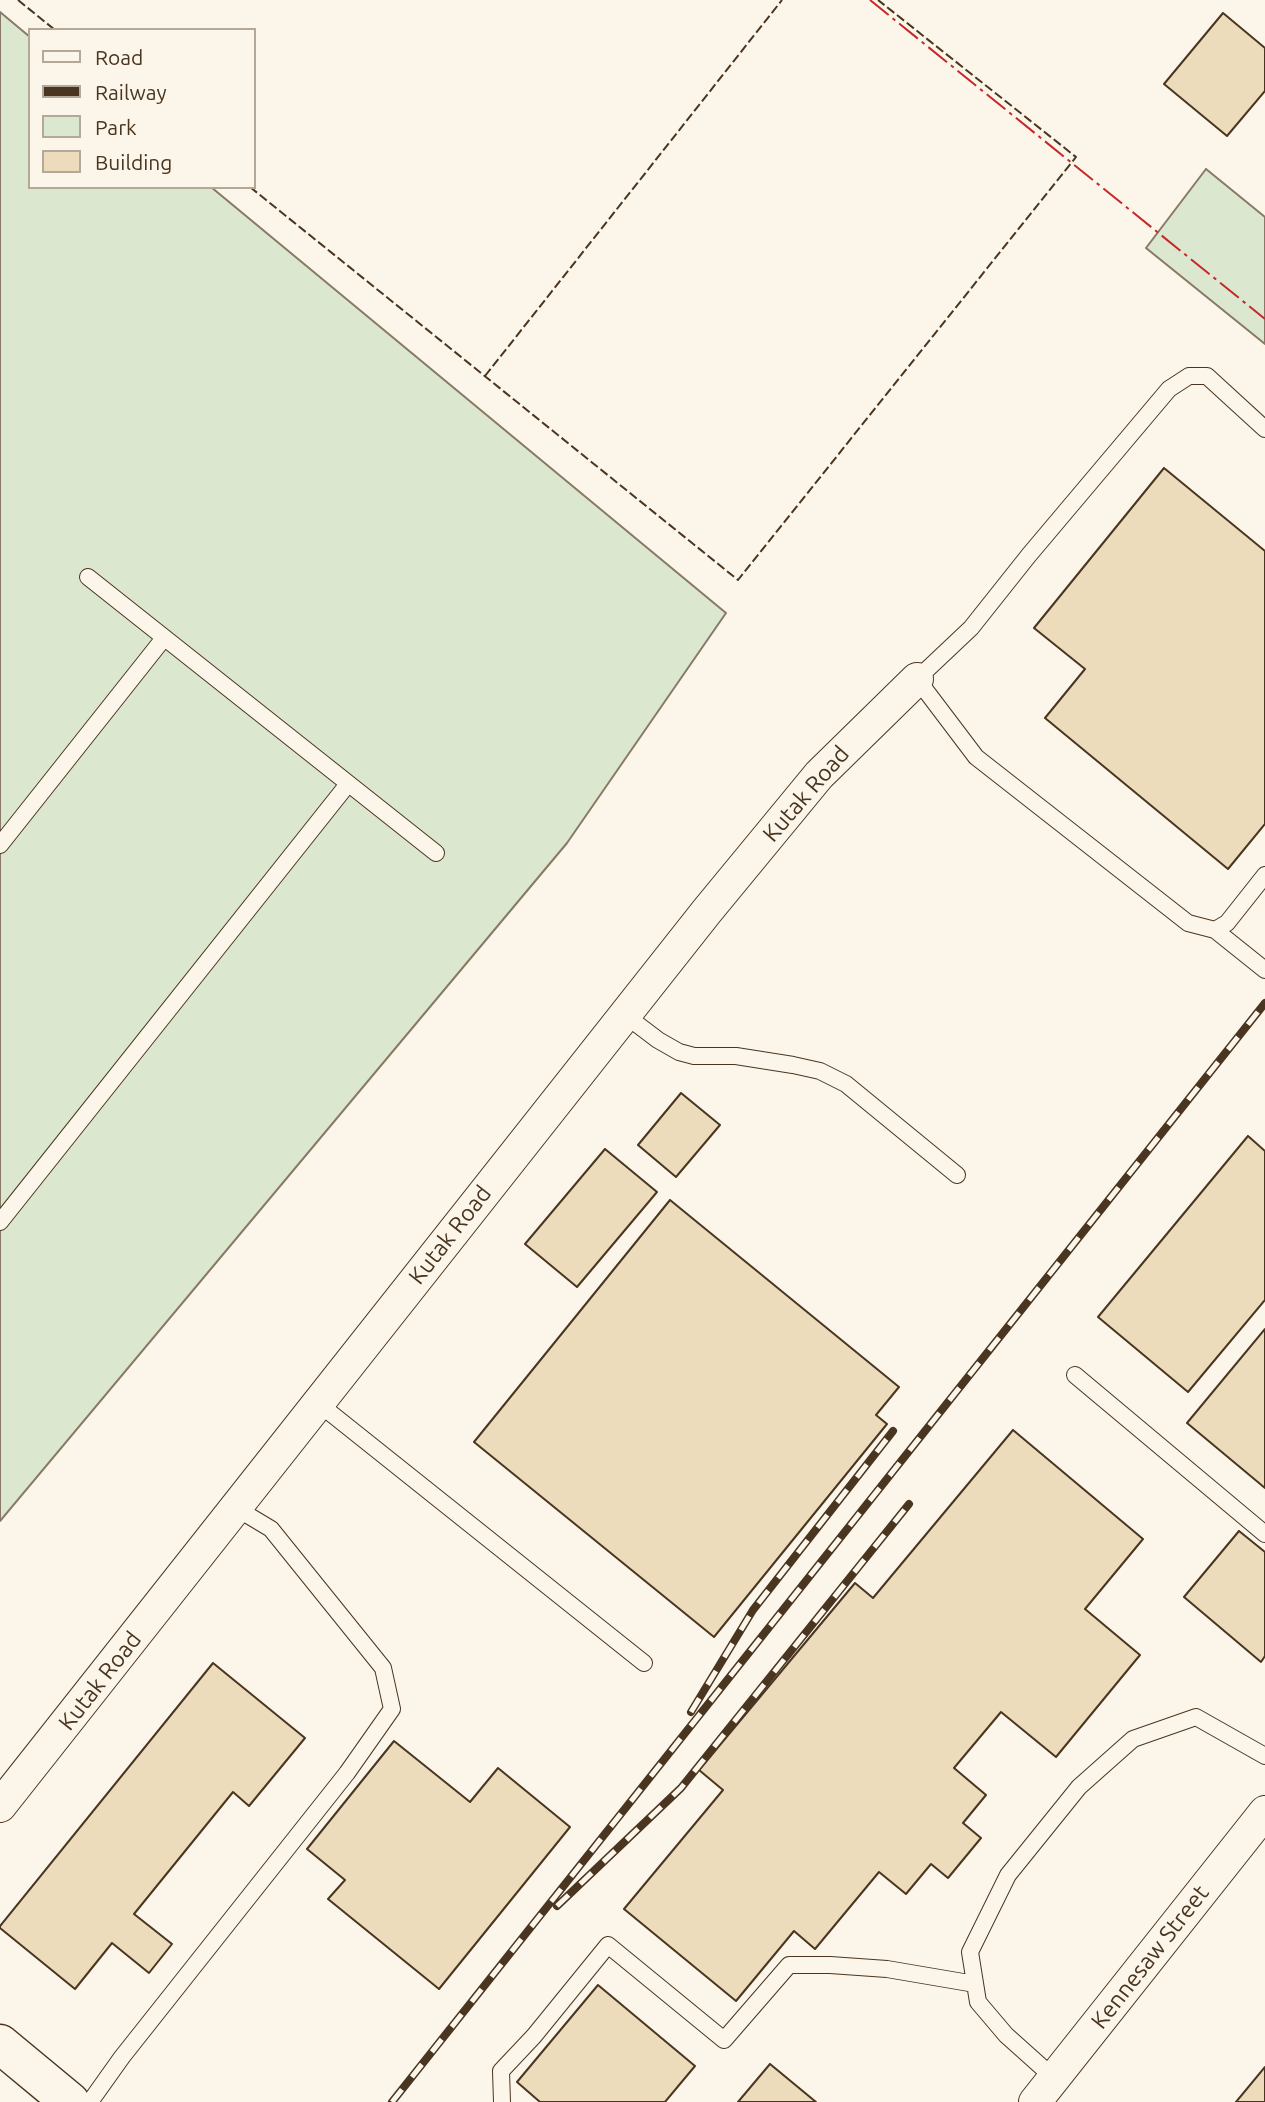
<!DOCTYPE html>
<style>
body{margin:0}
#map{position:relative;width:1265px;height:2102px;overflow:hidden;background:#fbf6e9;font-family:Ubuntu,sans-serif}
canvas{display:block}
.legend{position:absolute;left:28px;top:28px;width:228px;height:161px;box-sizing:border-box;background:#fbf6e9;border:2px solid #b4a999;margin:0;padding:9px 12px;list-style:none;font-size:21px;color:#4a3520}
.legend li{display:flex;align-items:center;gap:14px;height:35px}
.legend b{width:35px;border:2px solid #b4a999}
</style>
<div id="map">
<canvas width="1265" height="2102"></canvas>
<ul class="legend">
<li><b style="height:9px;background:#fbf6e9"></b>Road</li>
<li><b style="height:9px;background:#4a3520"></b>Railway</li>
<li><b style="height:19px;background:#dce7d0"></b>Park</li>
<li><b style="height:19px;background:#ecdcbc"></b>Building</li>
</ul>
</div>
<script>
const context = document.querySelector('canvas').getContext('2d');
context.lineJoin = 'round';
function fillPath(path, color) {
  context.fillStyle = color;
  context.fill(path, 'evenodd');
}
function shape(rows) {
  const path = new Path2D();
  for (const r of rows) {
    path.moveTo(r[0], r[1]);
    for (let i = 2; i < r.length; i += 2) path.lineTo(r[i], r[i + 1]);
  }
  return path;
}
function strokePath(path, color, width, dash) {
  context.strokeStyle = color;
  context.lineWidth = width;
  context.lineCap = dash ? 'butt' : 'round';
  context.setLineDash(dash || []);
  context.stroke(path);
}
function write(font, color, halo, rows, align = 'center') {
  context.font = font + ' Ubuntu,sans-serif';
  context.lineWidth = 5;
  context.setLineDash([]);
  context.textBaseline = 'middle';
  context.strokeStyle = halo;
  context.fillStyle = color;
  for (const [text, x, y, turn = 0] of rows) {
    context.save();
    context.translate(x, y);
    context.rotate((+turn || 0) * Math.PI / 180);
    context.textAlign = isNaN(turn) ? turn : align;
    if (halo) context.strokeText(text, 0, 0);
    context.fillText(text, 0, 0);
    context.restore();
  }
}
const green = shape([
 [0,12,30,37,30,187,211,187,726,613,567,843,0,1521,0,12],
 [1206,169,1265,217,1265,344,1146,248,1206,169]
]);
fillPath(green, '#dce7d0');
strokePath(green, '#887966', 2);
const building = shape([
 [1223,13,1265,48,1265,91,1227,136,1164,84,1223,13],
 [1164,468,1265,551,1265,824,1228,869,1045,718,1085,669,1034,628,1164,468],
 [681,1093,720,1125,676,1177,638,1145,681,1093],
 [1248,1136,1265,1151,1265,1300,1188,1392,1098,1317,1248,1136],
 [605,1149,657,1192,577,1287,525,1244,605,1149],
 [670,1200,899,1387,876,1415,887,1424,714,1637,474,1442,670,1200],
 [1265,1329,1265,1488,1187,1423,1265,1329],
 [1013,1430,1143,1539,1085,1609,1140,1655,1056,1757,1001,1712,954,1768,986,1795,963,1823,981,1838,948,1878,931,1864,906,1894,879,1872,815,1949,794,1931,736,2001,624,1909,723,1790,699,1770,855,1583,873,1598,1013,1430],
 [1239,1531,1265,1552,1265,1656,1261,1662,1184,1597,1239,1531],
 [213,1663,305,1738,249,1806,233,1792,134,1914,172,1944,149,1973,112,1943,75,1989,0,1928,0,1926,213,1663],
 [394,1741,470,1802,498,1768,570,1827,439,1989,328,1899,345,1880,307,1849,394,1741],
 [598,1985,695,2066,665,2102,540,2102,517,2082,598,1985],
 [770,2064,816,2102,738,2102,770,2064],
 [1265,2067,1265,2102,1236,2102,1265,2067]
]);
fillPath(building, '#ecdcbc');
strokePath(building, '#4a3520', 2);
const service = shape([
 [1265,429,1207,376,1189,376,1169,389,1029,555,971,628,917,679,976,757,1188,923,1215,930,1227,923,1265,875],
 [88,577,436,853],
 [0,845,164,638],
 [1215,930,1265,970],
 [625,1015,658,1040,679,1052,694,1056,736,1056,793,1065,820,1071,846,1084,957,1175],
 [0,1222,348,784],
 [1075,1375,1265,1534],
 [318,1403,644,1663],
 [1054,2078,1006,2035,978,2002,970,1952,1008,1875,1079,1787,1133,1739,1196,1717,1265,1756],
 [90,2102,122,2057,347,1773,392,1709,383,1668,271,1529,236,1508],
 [502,2102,501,2071,534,2036,608,1945,724,2040,789,1965,830,1965,887,1969,975,1984]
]);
const minor = shape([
 [0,1806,707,911,819,775,917,679],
 [1035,2102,1265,1812]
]);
const tertiary = shape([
 [0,2044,70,2102]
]);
strokePath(service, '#4a3520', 18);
strokePath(minor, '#4a3520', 34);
strokePath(tertiary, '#4a3520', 41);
strokePath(service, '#fbf6e9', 16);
strokePath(minor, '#fbf6e9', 32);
strokePath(tertiary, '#fbf6e9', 38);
const rail = shape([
 [691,1712,753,1610,893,1431],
 [557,1906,681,1788,909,1504],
 [392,2102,1265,1003]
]);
strokePath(rail, '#4a3520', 8);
strokePath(rail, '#fbf6e9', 5, [16]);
strokePath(shape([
 [18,0,55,30],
 [250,187,738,580,1076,157,878,0],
 [485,376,782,0]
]), '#4a3520', 2, [9, 3.5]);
strokePath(shape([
 [870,0,1265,319]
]), '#c62828', 2, [24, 5, 3.5, 5]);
write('23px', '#4a3520', '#fbf6e9', [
 ["Kutak Road",806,794,-49],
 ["Kutak Road",450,1235,-52],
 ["Kutak Road",100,1681,-52],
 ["Kennesaw Street",1150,1957,-52]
]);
</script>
